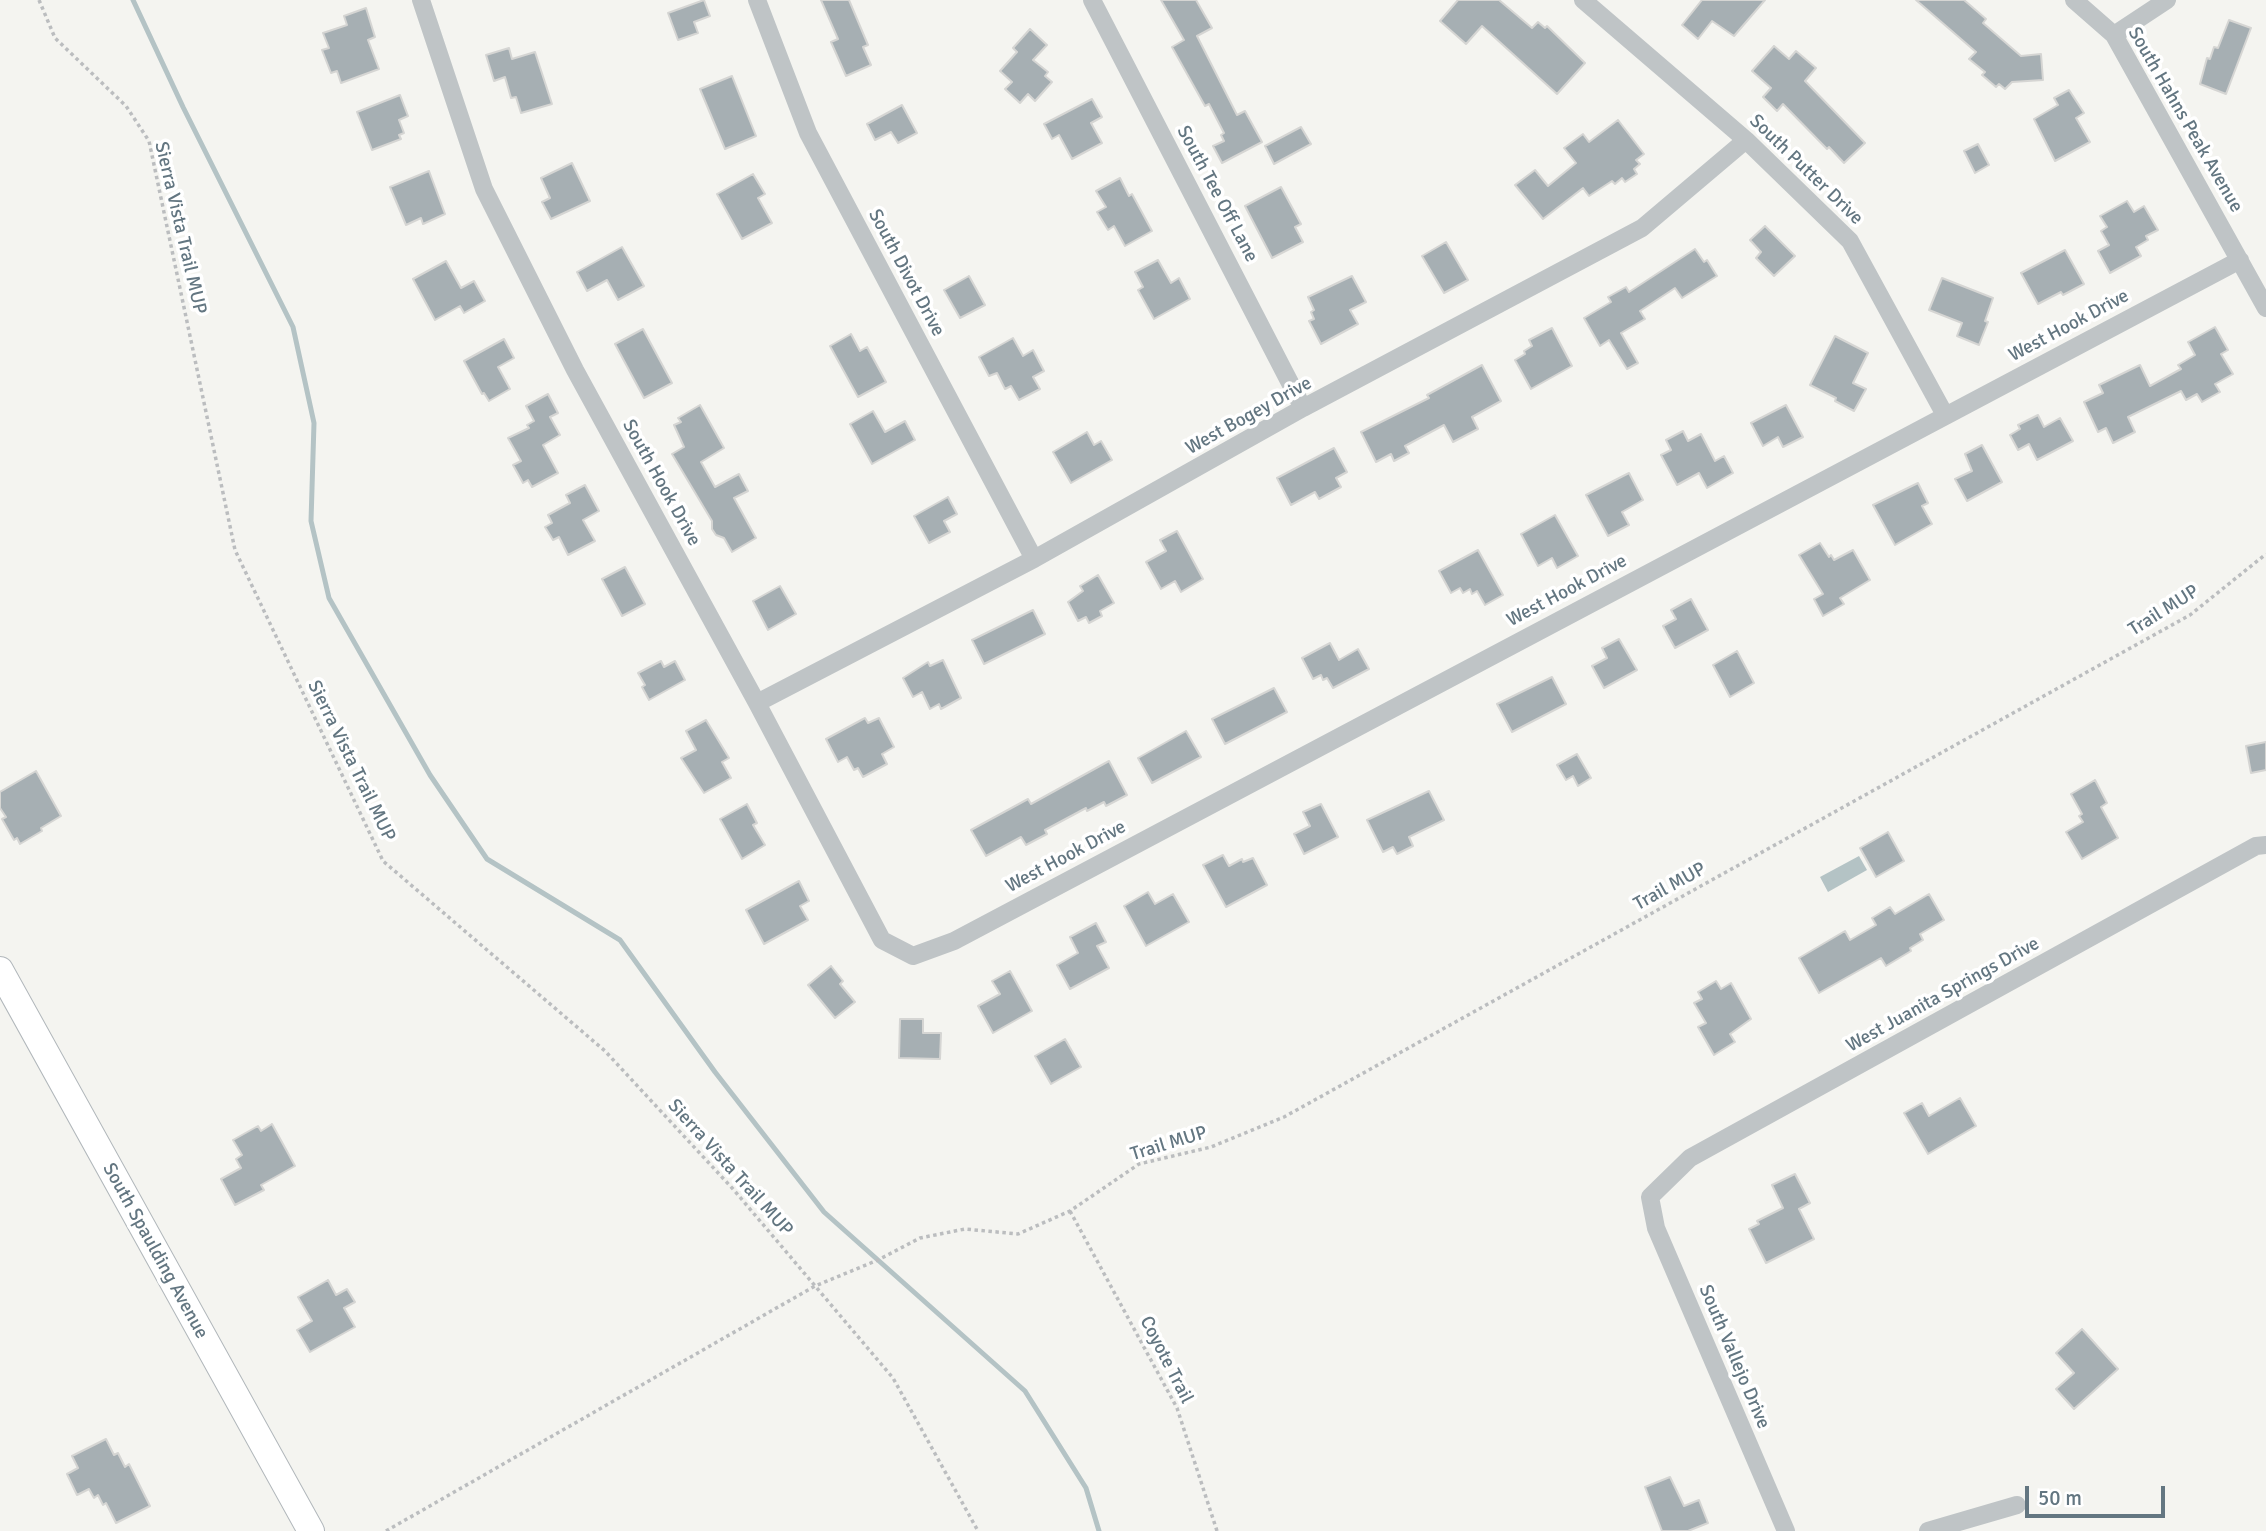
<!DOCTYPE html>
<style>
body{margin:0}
#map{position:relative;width:2266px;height:1531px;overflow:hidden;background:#f4f4f0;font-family:Signika,sans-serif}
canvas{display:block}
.scale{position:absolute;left:2025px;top:1486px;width:140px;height:32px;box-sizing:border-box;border:4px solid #637681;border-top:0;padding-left:9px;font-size:21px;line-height:24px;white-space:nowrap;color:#637681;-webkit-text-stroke:5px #fff;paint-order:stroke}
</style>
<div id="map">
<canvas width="2266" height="1531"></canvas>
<div class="scale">50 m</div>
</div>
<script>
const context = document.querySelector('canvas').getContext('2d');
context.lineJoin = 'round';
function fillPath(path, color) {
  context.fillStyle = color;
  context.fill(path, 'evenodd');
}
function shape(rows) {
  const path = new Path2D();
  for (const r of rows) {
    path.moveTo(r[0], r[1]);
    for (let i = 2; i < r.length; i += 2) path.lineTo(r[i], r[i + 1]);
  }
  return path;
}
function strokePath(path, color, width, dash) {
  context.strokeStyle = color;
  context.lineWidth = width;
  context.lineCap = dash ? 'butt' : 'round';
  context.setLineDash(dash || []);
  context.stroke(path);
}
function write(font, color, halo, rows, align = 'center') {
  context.font = font + ' Signika,sans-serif';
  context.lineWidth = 7;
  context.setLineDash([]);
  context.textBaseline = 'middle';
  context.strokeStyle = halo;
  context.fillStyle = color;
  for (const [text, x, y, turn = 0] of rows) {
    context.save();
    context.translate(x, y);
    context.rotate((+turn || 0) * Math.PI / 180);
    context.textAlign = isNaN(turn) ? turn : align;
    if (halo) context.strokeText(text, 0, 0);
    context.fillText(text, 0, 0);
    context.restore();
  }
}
fillPath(shape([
 [1859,856,1867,870,1828,892,1820,877]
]), '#b4c3c5');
strokePath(shape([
 [133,0,183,107,293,327,314,423,311,521,329,598,430,775,487,859,620,940,715,1072,824,1212,1025,1391,1086,1488,1099,1531]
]), '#b4c3c5', 5);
const building = shape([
 [704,0,710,16,694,22,698,33,678,40,668,13,704,0],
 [821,0,849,0,868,45,863,47,871,65,846,76,831,42,838,39,821,0],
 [1161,0,1196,0,1212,28,1197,36,1237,115,1245,111,1262,142,1222,163,1213,146,1224,141,1221,135,1224,133,1209,104,1205,106,1172,47,1184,40,1161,0],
 [1458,0,1499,0,1532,28,1538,22,1545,28,1547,26,1585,63,1557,94,1482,26,1466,44,1440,21,1458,0],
 [1702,0,1765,0,1734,36,1712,21,1698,39,1682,25,1702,0],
 [1916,0,1964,0,1986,19,1983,23,2021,56,2041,54,2043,80,2012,82,2005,89,1999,84,1996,87,1982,75,1985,72,1969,59,1976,52,1916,0],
 [366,8,375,37,368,40,379,69,341,83,337,71,331,73,322,50,329,48,323,33,347,25,344,16,366,8],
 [2229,20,2251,28,2226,94,2200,84,2207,58,2210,59,2214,47,2218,48,2229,20],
 [1030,29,1047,45,1033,60,1048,72,1045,76,1052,82,1035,101,1028,94,1020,103,1005,89,1012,82,1000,71,1017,52,1013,48,1030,29],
 [1774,46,1789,59,1796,51,1816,68,1805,81,1865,143,1844,163,1829,147,1827,149,1783,104,1777,111,1763,97,1771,88,1752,71,1774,46],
 [509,48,512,59,535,52,552,104,521,113,516,97,511,98,505,77,494,81,486,55,509,48],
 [732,76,756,136,725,149,700,89,732,76],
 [2069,90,2084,113,2076,118,2090,142,2055,161,2034,119,2058,105,2054,98,2069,90],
 [400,95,408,116,399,120,404,133,399,135,401,139,372,150,357,112,400,95],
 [1092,99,1102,117,1091,123,1102,143,1072,159,1059,135,1052,139,1044,124,1092,99],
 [902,105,917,133,898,143,891,132,875,140,867,124,902,105],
 [1618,120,1644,154,1636,160,1640,164,1634,169,1637,174,1625,182,1622,178,1615,184,1612,181,1589,196,1583,188,1543,219,1515,185,1535,170,1548,186,1576,163,1564,148,1583,134,1589,142,1618,120],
 [1301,127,1311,144,1274,164,1265,146,1301,127],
 [1978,144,1989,165,1975,173,1964,151,1978,144],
 [572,163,590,201,551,219,542,202,550,198,541,178,572,163],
 [429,171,445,214,423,224,421,218,406,225,390,187,429,171],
 [753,174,765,194,758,198,772,223,742,239,717,194,753,174],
 [1120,178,1129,196,1132,194,1152,231,1125,246,1114,226,1108,230,1097,212,1106,207,1096,191,1120,178],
 [1281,187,1301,224,1295,227,1303,242,1272,258,1245,206,1281,187],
 [2127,201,2134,212,2144,206,2158,230,2146,236,2148,240,2136,247,2141,256,2110,273,2098,251,2109,245,2101,231,2107,227,2100,216,2127,201],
 [1765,226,1795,256,1774,276,1756,258,1761,252,1750,240,1765,226],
 [1446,242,1468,280,1444,293,1422,256,1446,242],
 [622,247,644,286,618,300,607,280,587,291,577,272,622,247],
 [1695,249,1704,262,1707,260,1717,276,1682,298,1675,288,1640,311,1645,319,1621,333,1638,363,1627,369,1609,340,1600,346,1584,318,1611,302,1608,297,1626,287,1629,292,1695,249],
 [2065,250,2084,284,2063,295,2061,292,2038,304,2021,273,2065,250],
 [1158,260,1171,283,1179,278,1190,299,1154,319,1138,290,1143,287,1135,272,1158,260],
 [446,261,461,288,474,281,485,301,464,313,460,306,435,320,413,279,446,261],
 [969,276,985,305,960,318,944,290,969,276],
 [1352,276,1366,302,1350,310,1358,324,1321,344,1309,321,1314,319,1311,312,1314,310,1308,297,1352,276],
 [1942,278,1993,298,1985,321,1988,322,1979,345,1957,336,1962,323,1929,310,1942,278],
 [2215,327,2228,350,2221,354,2233,374,2215,384,2220,392,2202,402,2197,394,2186,400,2181,391,2128,417,2135,432,2113,443,2106,428,2098,432,2084,402,2103,393,2099,385,2140,365,2150,386,2181,369,2178,365,2195,355,2188,342,2215,327],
 [1552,328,1572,366,1531,389,1515,360,1525,354,1524,351,1532,346,1529,340,1552,328],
 [643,329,672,383,644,398,615,344,643,329],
 [851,334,860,351,867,347,886,382,858,397,830,346,851,334],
 [1835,336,1868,353,1853,383,1866,389,1854,411,1835,401,1836,398,1810,385,1835,336],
 [1013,338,1023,356,1033,350,1044,371,1033,377,1040,389,1019,400,1011,386,1005,389,997,373,989,376,979,357,1013,338],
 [504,339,514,358,498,367,510,389,489,401,484,393,482,394,464,361,504,339],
 [1482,365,1501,401,1472,417,1478,429,1453,442,1444,425,1405,446,1409,453,1394,461,1391,454,1376,462,1361,432,1429,398,1427,395,1482,365],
 [548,394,558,413,550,417,560,435,543,445,558,473,532,487,528,480,523,483,513,465,521,461,508,438,529,428,527,425,534,421,526,406,548,394],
 [700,405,724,448,701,462,715,487,739,474,748,491,734,498,756,538,732,552,724,538,716,535,712,529,712,521,672,454,684,447,674,425,681,422,678,418,700,405],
 [1786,405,1803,437,1783,447,1778,437,1763,446,1751,423,1786,405],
 [873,411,885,432,905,421,915,440,872,464,850,424,873,411],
 [2038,415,2044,427,2060,418,2073,441,2037,460,2029,444,2018,450,2010,435,2020,429,2018,425,2038,415],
 [1683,431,1688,441,1701,434,1715,461,1724,456,1733,473,1707,488,1699,473,1677,485,1661,455,1671,450,1666,440,1683,431],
 [1087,432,1094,445,1101,441,1112,460,1071,483,1053,452,1087,432],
 [1982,445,2002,482,1967,501,1955,479,1972,471,1965,454,1982,445],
 [1334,448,1347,472,1336,478,1341,487,1319,499,1315,492,1291,505,1277,478,1334,448],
 [1629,473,1643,500,1622,512,1629,525,1608,536,1586,495,1629,473],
 [1918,483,1928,503,1922,506,1932,524,1895,545,1873,505,1918,483],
 [585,485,599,511,583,520,595,541,568,555,559,537,553,540,545,527,552,523,548,515,570,503,566,495,585,485],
 [948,497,957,514,944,521,950,532,929,543,914,516,948,497],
 [1555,515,1578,556,1557,568,1552,558,1538,566,1521,534,1555,515],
 [1177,531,1203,579,1181,592,1175,581,1161,589,1146,562,1166,551,1160,540,1177,531],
 [1820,543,1829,557,1831,555,1834,560,1853,550,1870,580,1840,598,1844,604,1823,616,1814,599,1823,594,1799,555,1820,543],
 [1478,550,1503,595,1485,605,1477,591,1472,594,1470,589,1463,593,1460,588,1451,593,1439,571,1478,550],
 [625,567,645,604,622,616,602,579,625,567],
 [1098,575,1114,603,1100,611,1102,616,1089,623,1086,617,1078,621,1068,602,1083,591,1080,586,1098,575],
 [780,586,796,614,768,630,753,601,780,586],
 [1691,599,1708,630,1675,648,1663,626,1676,619,1671,610,1691,599],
 [1033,610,1045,634,984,664,972,640,1033,610],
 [1619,639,1637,670,1604,688,1592,666,1607,658,1602,648,1619,639],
 [1330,643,1339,660,1358,649,1369,669,1333,688,1327,678,1323,680,1321,675,1313,679,1302,658,1330,643],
 [1737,651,1754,683,1730,697,1713,665,1737,651],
 [943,660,961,698,941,709,939,704,930,709,922,692,913,697,903,678,928,662,930,666,943,660],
 [661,661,664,667,675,661,685,680,649,700,642,687,645,685,638,673,661,661],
 [1552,677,1566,704,1512,732,1497,704,1552,677],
 [1274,688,1287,712,1225,744,1212,719,1274,688],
 [865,718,868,723,879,718,894,747,882,754,887,764,863,777,858,768,854,770,847,757,838,762,826,739,865,718],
 [706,720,729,758,722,762,731,778,704,793,681,758,696,750,686,731,706,720],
 [1186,731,1201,757,1152,783,1138,758,1186,731],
 [2266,742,2266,770,2251,773,2246,746,2266,742],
 [1577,754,1591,778,1578,786,1573,776,1566,780,1557,765,1577,754],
 [1109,761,1127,795,1106,806,1104,802,1087,811,1086,808,1045,830,1047,834,1026,845,1021,837,986,856,971,830,1028,799,1031,804,1109,761],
 [36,771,61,816,41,828,42,831,20,844,17,838,14,840,2,819,6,817,0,808,0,792,36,771],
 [2095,780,2107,803,2101,807,2118,838,2082,859,2066,832,2083,822,2079,816,2082,814,2071,794,2095,780],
 [1429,791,1444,820,1409,837,1413,846,1397,854,1393,847,1383,852,1367,820,1429,791],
 [747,804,757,823,753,825,765,845,742,859,720,819,747,804],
 [1321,804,1338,837,1304,854,1294,834,1310,826,1303,812,1321,804],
 [1888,832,1904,861,1876,877,1860,848,1888,832],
 [1223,855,1229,866,1242,859,1243,862,1253,858,1267,885,1226,907,1203,865,1223,855],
 [799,881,809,901,800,906,808,920,764,944,746,910,799,881],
 [1148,892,1155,904,1173,894,1189,922,1146,946,1124,906,1148,892],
 [1929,894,1944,920,1920,934,1923,940,1910,948,1911,951,1886,966,1881,958,1819,993,1799,958,1845,931,1850,940,1876,925,1872,918,1890,907,1895,914,1929,894],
 [1096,923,1106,942,1097,946,1109,968,1070,989,1057,965,1078,953,1070,937,1096,923],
 [831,966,843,981,840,984,855,1002,835,1018,808,985,831,966],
 [1010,971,1032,1011,993,1033,978,1006,1000,994,992,981,1010,971],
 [1716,981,1721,989,1731,983,1751,1019,1730,1034,1735,1042,1714,1055,1698,1027,1706,1023,1694,1003,1702,999,1698,992,1716,981],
 [900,1019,923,1019,923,1033,941,1033,940,1059,899,1058,900,1019],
 [1065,1039,1081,1067,1051,1084,1035,1056,1065,1039],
 [1960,1098,1976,1126,1928,1154,1904,1113,1922,1103,1929,1116,1960,1098],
 [272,1124,295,1166,261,1185,264,1190,235,1205,221,1179,241,1168,236,1159,242,1155,233,1140,258,1126,261,1131,272,1124],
 [1795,1174,1810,1203,1799,1209,1814,1239,1766,1263,1749,1229,1759,1224,1757,1221,1783,1208,1772,1185,1795,1174],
 [328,1280,336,1295,347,1289,355,1302,344,1308,355,1327,310,1352,297,1330,312,1321,298,1297,328,1280],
 [2082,1329,2118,1369,2074,1409,2056,1389,2074,1373,2056,1353,2082,1329],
 [106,1439,114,1455,118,1453,125,1467,129,1464,150,1506,116,1523,106,1503,103,1505,98,1495,94,1498,89,1489,77,1495,67,1474,78,1468,72,1456,106,1439],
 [1670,1477,1684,1506,1699,1500,1708,1523,1688,1531,1662,1531,1645,1487,1670,1477]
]);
fillPath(building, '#a6afb3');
strokePath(building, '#d5d5d3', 2);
const secondary = shape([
 [0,970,311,1531]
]);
strokePath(secondary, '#b1b7bb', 28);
strokePath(shape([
 [39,0,55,38,126,106,149,141,235,550,383,861,605,1051,733,1189,893,1378,978,1531],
 [1070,1211,1177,1408,1217,1531],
 [386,1531,815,1286,878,1260,920,1238,965,1229,1018,1234,1070,1211,1139,1164,1211,1147,1284,1117,2190,615,2266,554]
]), '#bbbdbf', 3.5, [3.5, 3.5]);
strokePath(shape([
 [421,0,484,189,575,370,757,703,882,940,913,956,954,941,2240,260],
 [757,0,808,133,1034,559],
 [1092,0,1303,408],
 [1583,0,1746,140,1850,241,1945,415],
 [2074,0,2114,35,2266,308],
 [2114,35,2167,0],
 [757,703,1034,559,1303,408,1642,228,1746,140],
 [1786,1531,1656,1228,1650,1197,1690,1158,2256,846,2266,845],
 [1928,1531,2017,1505]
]), '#bfc4c6', 18);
strokePath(secondary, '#fff', 26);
write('19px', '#637681', '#fff', [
 ["South Hahns Peak Avenue",2185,120,60],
 ["South Putter Drive",1806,170,44],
 ["South Tee Off Lane",1217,194,62],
 ["Sierra Vista Trail MUP",180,228,77],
 ["South Divot Drive",906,273,62],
 ["West Hook Drive",2069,326,-28],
 ["West Bogey Drive",1249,416,-29],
 ["South Hook Drive",661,483,61],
 ["West Hook Drive",1567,591,-28],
 ["Trail MUP",2164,611,-32],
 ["Sierra Vista Trail MUP",351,761,64],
 ["West Hook Drive",1066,857,-28],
 ["Trail MUP",1670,887,-29],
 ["West Juanita Springs Drive",1943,995,-29],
 ["Trail MUP",1169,1144,-17],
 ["Sierra Vista Trail MUP",730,1168,48],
 ["South Spaulding Avenue",155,1251,61],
 ["South Vallejo Drive",1734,1357,67],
 ["Coyote Trail",1166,1360,63]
]);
</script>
